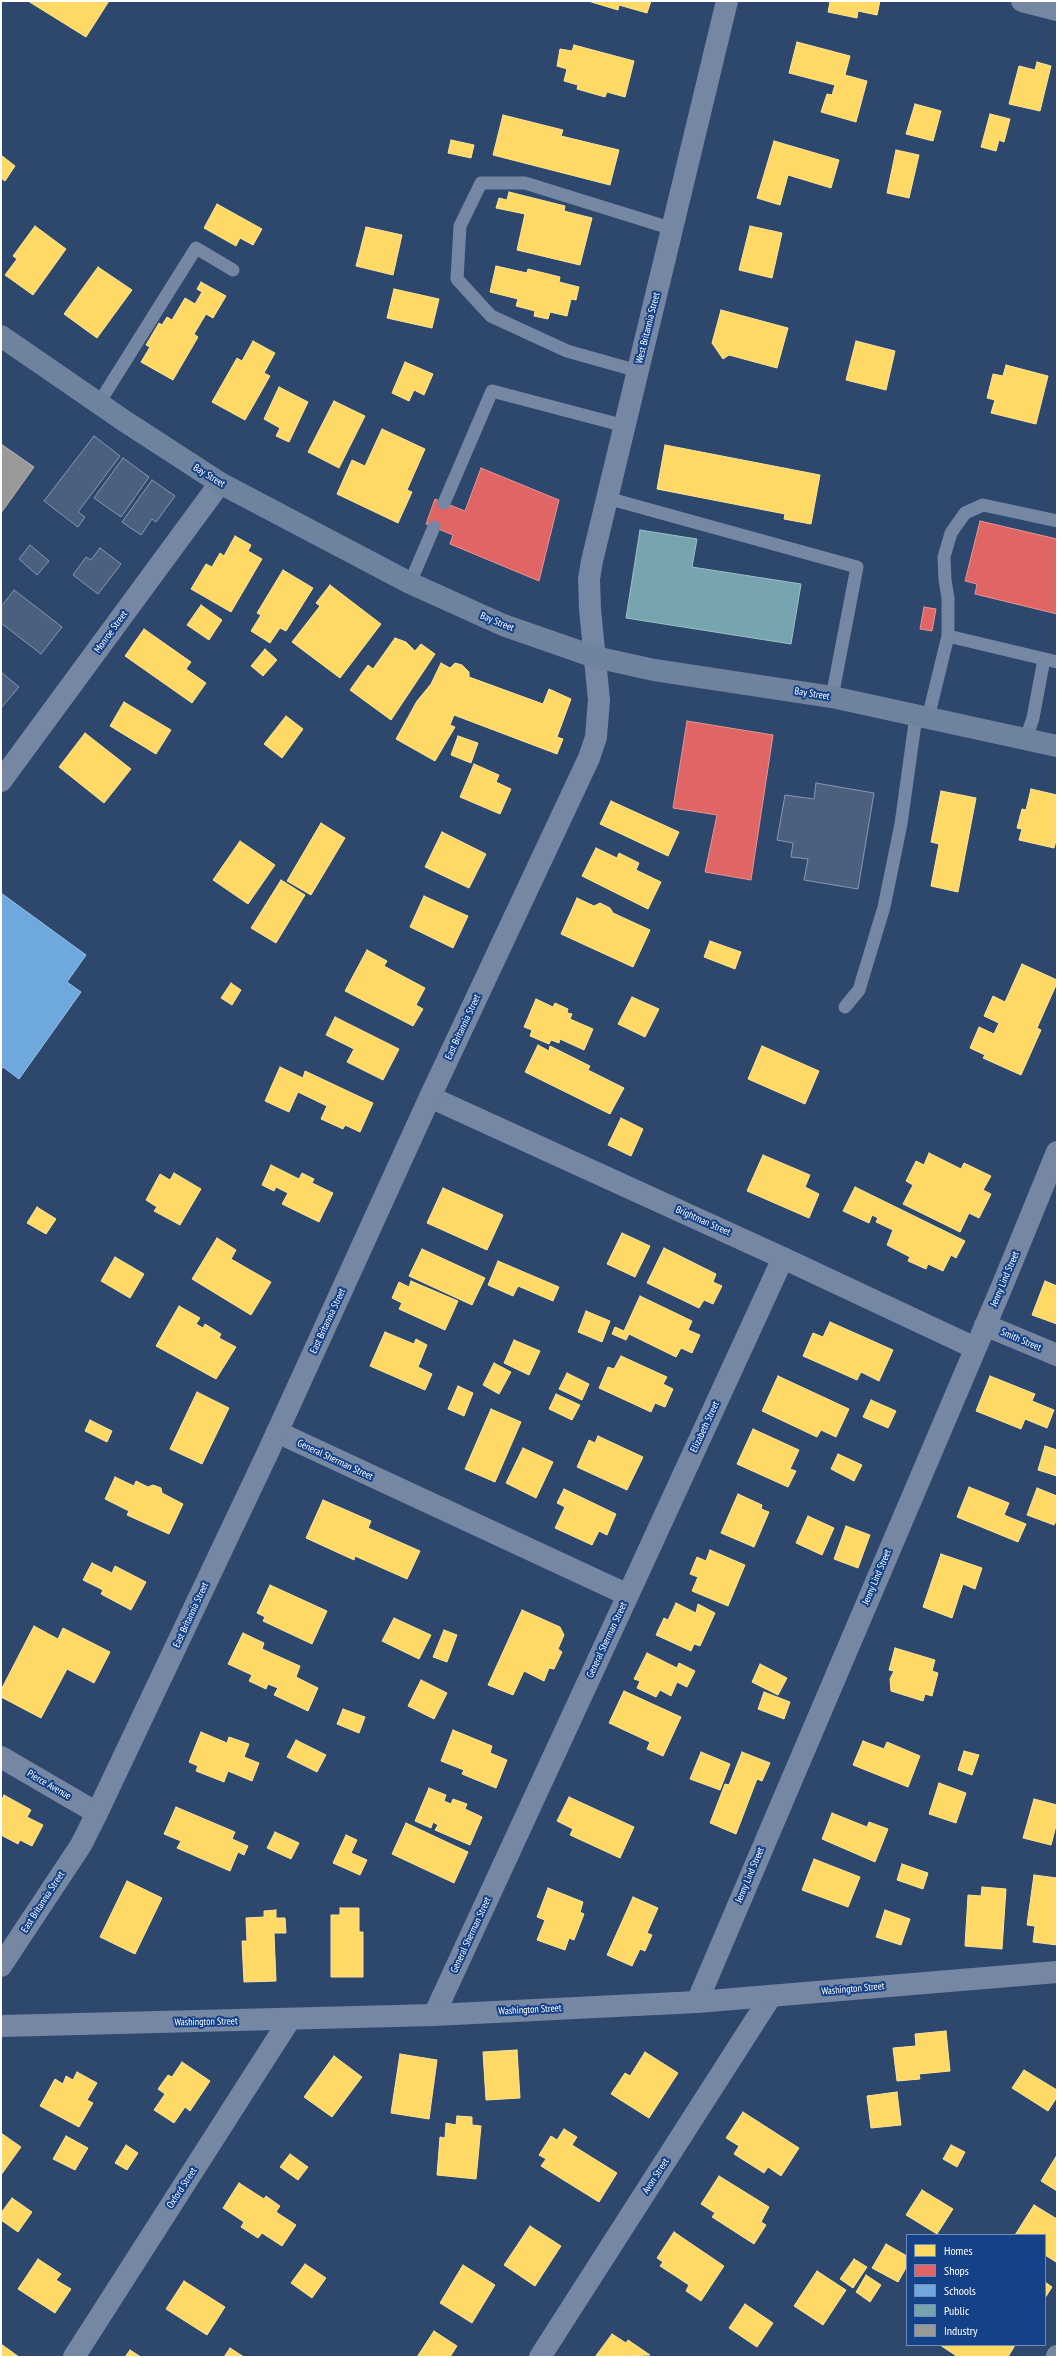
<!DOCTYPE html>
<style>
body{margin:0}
#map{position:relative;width:1058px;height:2358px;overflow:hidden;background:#2e476d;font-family:"PT Sans Narrow",sans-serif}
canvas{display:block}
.frame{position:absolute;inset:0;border:2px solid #fff;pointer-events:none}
.legend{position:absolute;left:906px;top:2234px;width:140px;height:112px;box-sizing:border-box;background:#144187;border:1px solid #728db7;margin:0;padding:5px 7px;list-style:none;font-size:12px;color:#fff}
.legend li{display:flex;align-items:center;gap:8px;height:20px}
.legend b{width:20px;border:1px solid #728db7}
</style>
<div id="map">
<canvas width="1058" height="2358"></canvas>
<div class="frame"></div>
<ul class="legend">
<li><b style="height:11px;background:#ffd966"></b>Homes</li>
<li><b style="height:11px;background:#e06666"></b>Shops</li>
<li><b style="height:11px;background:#6fa8dc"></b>Schools</li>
<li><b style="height:11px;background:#76a5af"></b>Public</li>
<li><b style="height:11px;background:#999"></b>Industry</li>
</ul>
</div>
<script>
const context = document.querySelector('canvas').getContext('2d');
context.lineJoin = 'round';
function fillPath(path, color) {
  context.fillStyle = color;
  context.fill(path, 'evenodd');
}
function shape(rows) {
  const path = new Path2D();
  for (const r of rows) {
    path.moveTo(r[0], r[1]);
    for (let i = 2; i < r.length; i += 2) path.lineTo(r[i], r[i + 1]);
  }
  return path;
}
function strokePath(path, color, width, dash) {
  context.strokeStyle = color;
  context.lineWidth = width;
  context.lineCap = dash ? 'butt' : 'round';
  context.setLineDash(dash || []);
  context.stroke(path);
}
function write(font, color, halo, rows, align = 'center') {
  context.font = font + ' "PT Sans Narrow",sans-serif';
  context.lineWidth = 4;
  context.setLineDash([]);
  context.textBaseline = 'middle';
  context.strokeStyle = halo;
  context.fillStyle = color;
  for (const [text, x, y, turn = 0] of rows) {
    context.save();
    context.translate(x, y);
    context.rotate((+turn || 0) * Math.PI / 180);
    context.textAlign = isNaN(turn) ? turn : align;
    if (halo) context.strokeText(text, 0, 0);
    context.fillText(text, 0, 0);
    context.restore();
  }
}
const homes = shape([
 [28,1,109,1,86,37,28,1],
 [588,1,651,1,647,13,619,5,618,10,588,1],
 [824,1,880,1,877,15,858,11,857,18,828,12,830,2,824,1],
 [797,42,850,56,845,75,867,81,856,122,821,112,827,94,832,95,835,85,789,73,797,42],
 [574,45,634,61,625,97,607,92,605,97,577,89,578,85,564,81,567,69,557,66,560,49,572,51,574,45],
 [1037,62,1051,66,1040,111,1009,104,1019,66,1035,70,1037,62],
 [915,104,941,111,933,141,906,134,915,104],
 [990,114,1010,119,1004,142,999,140,996,151,981,147,990,114],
 [503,115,563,130,561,136,619,150,610,185,493,155,503,115],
 [451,140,474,145,471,158,448,153,451,140],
 [774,141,839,160,831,188,788,175,780,205,757,198,774,141],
 [896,150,919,155,909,198,887,193,896,150],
 [1,155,15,166,5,181,1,178,1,155],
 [509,192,565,206,564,211,592,218,580,265,517,250,525,214,496,208,499,198,507,200,509,192],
 [217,204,262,229,253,245,240,238,236,246,204,228,217,204],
 [35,226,66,249,33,295,5,275,17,259,13,256,35,226],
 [750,226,782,233,772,278,739,270,750,226],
 [366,227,402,235,393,275,356,266,366,227],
 [496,266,527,273,528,269,560,277,559,282,579,287,576,300,571,299,567,316,550,312,548,319,534,316,535,311,516,306,518,299,490,292,496,266],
 [98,267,132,290,97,338,64,314,98,267],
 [201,282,226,296,213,318,206,314,194,334,198,337,173,380,141,362,150,347,146,345,159,323,162,325,167,317,172,320,185,298,195,304,202,292,197,289,201,282],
 [394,289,439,299,432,328,387,318,394,289],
 [721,310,788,328,777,368,729,355,723,359,712,343,721,310],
 [253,341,275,353,264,373,270,376,245,420,212,402,237,358,242,361,253,341],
 [856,341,895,351,886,390,846,380,856,341],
 [405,362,433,374,424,395,414,390,409,401,392,393,405,362],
 [1006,365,1048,376,1036,424,991,413,995,400,987,398,993,374,1003,376,1006,365],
 [279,387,308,402,289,442,276,436,280,428,264,419,279,387],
 [334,401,365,416,339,468,308,452,334,401],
 [382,429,425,449,407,490,412,492,398,523,337,494,352,460,365,466,382,429],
 [665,445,820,475,811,524,784,519,785,514,657,489,665,445],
 [235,536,251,545,248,551,262,559,231,612,191,589,206,564,212,567,220,553,224,556,235,536],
 [283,570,313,588,286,631,280,628,270,643,251,631,261,615,257,613,283,570],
 [330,585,381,624,340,678,292,642,320,606,316,603,330,585],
 [201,605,222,620,209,640,187,625,201,605],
 [144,629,191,662,186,669,206,683,192,703,125,656,144,629],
 [395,638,406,642,415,651,421,644,435,654,391,720,350,690,368,665,373,669,395,638],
 [265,649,277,660,263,676,251,666,265,649],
 [441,663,450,668,455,663,462,665,469,672,469,677,543,704,549,689,571,699,557,737,563,739,557,754,454,715,450,725,455,727,435,761,396,739,417,701,431,684,441,663],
 [124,702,171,730,156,754,110,726,124,702],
 [286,716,303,729,282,758,264,744,286,716],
 [85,733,131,769,104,803,59,767,85,733],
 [458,736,478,743,471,763,451,755,458,736],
 [474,764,499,775,496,782,511,789,500,814,460,797,474,764],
 [1031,789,1057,795,1057,837,1054,848,1019,840,1022,829,1017,828,1022,809,1026,810,1031,789],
 [941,791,976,798,958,892,931,886,939,844,931,842,941,791],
 [611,801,679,832,668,856,600,824,611,801],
 [321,823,345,838,311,895,287,881,321,823],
 [442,832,486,854,469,888,425,867,442,832],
 [240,841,275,865,248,904,213,880,240,841],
 [596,848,617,858,619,853,639,863,636,870,661,882,648,909,582,876,596,848],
 [281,880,305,895,276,943,251,928,281,880],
 [424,896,468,916,453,948,410,927,424,896],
 [577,898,594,906,600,903,610,908,613,913,650,930,633,967,561,934,577,898],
 [710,941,741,952,735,969,704,957,710,941],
 [367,950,387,961,384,966,425,988,416,1005,423,1009,413,1026,345,991,367,950],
 [1022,964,1057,980,1057,983,1037,1028,1041,1030,1021,1075,983,1058,985,1055,970,1048,979,1027,994,1034,999,1023,984,1016,993,996,1005,1002,1022,964],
 [231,983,241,990,232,1005,221,998,231,983],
 [632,997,659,1009,645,1037,618,1024,632,997],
 [536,999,553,1007,555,1003,568,1009,567,1013,572,1014,570,1019,593,1029,584,1050,560,1039,559,1043,551,1040,549,1044,530,1036,532,1030,524,1027,536,999],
 [335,1017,399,1049,383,1080,347,1062,354,1049,326,1035,335,1017],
 [538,1045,549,1051,550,1046,590,1066,588,1070,624,1088,610,1114,525,1072,538,1045],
 [762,1046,819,1071,805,1104,748,1079,762,1046],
 [280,1067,303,1078,305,1071,373,1103,360,1132,345,1125,343,1129,321,1119,327,1106,298,1092,289,1112,265,1101,280,1067],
 [621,1118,643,1129,631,1156,608,1145,621,1118],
 [929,1153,961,1169,964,1163,991,1176,983,1190,991,1194,979,1218,969,1213,960,1232,903,1204,913,1185,906,1181,916,1161,924,1165,929,1153],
 [763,1155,810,1175,805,1187,819,1194,809,1218,747,1191,763,1155],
 [271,1165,299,1179,302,1173,314,1179,312,1183,333,1193,319,1222,282,1204,288,1193,276,1187,274,1191,262,1185,271,1165],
 [174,1173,201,1189,180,1225,154,1211,157,1207,146,1200,160,1174,170,1180,174,1173],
 [855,1187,965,1241,956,1258,951,1255,943,1271,928,1264,926,1269,908,1261,910,1257,887,1245,893,1230,876,1222,878,1218,872,1215,869,1223,843,1211,855,1187],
 [443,1188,503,1215,487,1250,427,1223,443,1188],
 [37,1207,56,1219,46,1234,27,1223,37,1207],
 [622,1233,650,1246,635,1277,607,1264,622,1233],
 [217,1238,236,1250,231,1259,271,1282,251,1315,192,1279,217,1238],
 [664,1248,716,1274,713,1282,722,1286,713,1304,704,1300,699,1308,647,1283,664,1248],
 [422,1249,485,1278,472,1305,409,1276,422,1249],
 [115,1257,144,1274,130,1298,101,1281,115,1257],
 [498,1261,559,1287,553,1301,518,1286,513,1296,488,1285,498,1261],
 [411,1281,458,1301,445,1330,399,1309,402,1303,392,1298,399,1282,409,1287,411,1281],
 [1045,1281,1057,1286,1057,1324,1032,1315,1045,1281],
 [640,1296,692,1321,688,1330,700,1335,692,1353,681,1348,676,1357,629,1334,626,1340,612,1334,615,1327,624,1331,640,1296],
 [179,1306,200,1318,196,1324,203,1328,205,1324,221,1334,219,1338,236,1347,216,1379,156,1346,179,1306],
 [586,1311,610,1321,602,1342,578,1332,586,1311],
 [830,1322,893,1350,879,1381,861,1372,857,1380,803,1356,813,1333,823,1337,830,1322],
 [385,1332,414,1344,416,1339,427,1345,418,1367,432,1374,425,1390,370,1366,385,1332],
 [514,1340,540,1351,529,1375,504,1363,514,1340],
 [621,1356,667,1377,663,1384,673,1389,665,1407,655,1403,651,1412,599,1388,608,1367,614,1369,621,1356],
 [494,1363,511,1372,499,1394,483,1385,494,1363],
 [567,1373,589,1384,582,1400,559,1389,567,1373],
 [778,1376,849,1409,836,1437,821,1430,817,1437,762,1411,778,1376],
 [990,1376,1035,1394,1032,1401,1054,1410,1047,1428,1025,1419,1021,1429,976,1411,990,1376],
 [458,1386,473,1393,464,1416,448,1409,458,1386],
 [197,1392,229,1408,202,1464,170,1449,197,1392],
 [556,1394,580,1405,572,1420,549,1409,556,1394],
 [871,1400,896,1411,888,1428,863,1417,871,1400],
 [491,1409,521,1422,495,1482,465,1469,491,1409],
 [90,1420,112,1431,107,1442,85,1431,90,1420],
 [753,1429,799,1450,790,1469,796,1471,788,1487,737,1464,753,1429],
 [598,1436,643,1457,627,1490,577,1467,589,1440,595,1443,598,1436],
 [1045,1446,1057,1450,1057,1476,1038,1470,1045,1446],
 [523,1448,553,1462,536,1498,506,1483,523,1448],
 [838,1454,862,1465,854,1481,831,1469,838,1454],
 [115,1477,134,1486,136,1481,148,1487,153,1485,161,1488,162,1493,183,1504,169,1534,127,1515,129,1511,105,1499,115,1477],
 [969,1487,1009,1503,1004,1515,1026,1524,1018,1542,957,1517,969,1487],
 [1037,1488,1057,1496,1057,1519,1054,1525,1027,1515,1037,1488],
 [564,1489,616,1514,607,1535,599,1531,592,1545,555,1528,565,1507,557,1503,564,1489],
 [738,1494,762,1505,761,1509,769,1512,754,1547,721,1533,738,1494],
 [323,1500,371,1521,368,1528,420,1551,407,1579,355,1556,354,1560,306,1538,323,1500],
 [808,1516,834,1528,822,1555,796,1543,808,1516],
 [846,1526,870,1535,858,1568,834,1559,846,1526],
 [710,1550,745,1565,728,1606,692,1591,698,1577,690,1574,697,1557,706,1561,710,1550],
 [941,1554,982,1568,975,1589,963,1584,952,1618,923,1607,941,1554],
 [92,1563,112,1573,115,1566,146,1582,131,1610,101,1594,103,1590,83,1580,92,1563],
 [270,1585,327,1611,312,1644,263,1621,265,1617,257,1613,270,1585],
 [676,1603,696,1613,698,1604,715,1613,700,1646,694,1644,691,1651,656,1635,664,1618,668,1620,676,1603],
 [522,1610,560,1627,564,1635,558,1649,562,1652,554,1669,549,1668,544,1681,524,1671,513,1695,488,1685,522,1610],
 [394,1618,431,1635,419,1659,382,1641,394,1618],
 [34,1626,58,1639,63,1628,110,1652,94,1683,67,1669,41,1718,1,1697,1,1690,34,1626],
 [444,1630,457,1635,447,1662,433,1657,444,1630],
 [243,1633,264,1643,262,1649,300,1666,296,1677,318,1688,308,1711,274,1695,278,1688,268,1684,266,1689,249,1681,252,1675,228,1664,243,1633],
 [895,1648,935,1660,932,1671,938,1673,932,1696,925,1694,923,1701,891,1691,890,1679,894,1671,889,1670,895,1648],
 [647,1653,677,1668,679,1663,695,1671,687,1687,677,1682,671,1696,660,1690,656,1697,637,1688,640,1681,634,1679,647,1653],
 [760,1664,787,1678,778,1695,752,1682,760,1664],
 [421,1680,447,1693,434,1719,408,1706,421,1680],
 [624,1691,681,1717,663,1756,647,1749,650,1742,609,1723,624,1691],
 [764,1692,790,1702,784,1719,758,1709,764,1692],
 [343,1709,365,1717,359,1733,337,1724,343,1709],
 [453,1730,492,1746,490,1753,507,1760,496,1788,462,1774,464,1770,441,1761,453,1730],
 [201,1732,227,1743,229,1737,249,1744,244,1757,259,1763,252,1781,228,1771,224,1782,196,1771,198,1766,189,1762,201,1732],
 [296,1740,326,1755,317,1772,287,1757,296,1740],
 [863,1741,884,1749,887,1742,920,1756,908,1787,853,1765,863,1741],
 [964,1751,979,1755,972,1775,958,1770,964,1751],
 [701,1752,730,1764,720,1790,690,1779,701,1752],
 [742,1752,770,1763,762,1781,757,1779,736,1834,710,1823,725,1784,729,1785,742,1752],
 [939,1783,966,1793,956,1823,929,1814,939,1783],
 [429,1788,446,1795,444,1801,451,1804,453,1799,467,1804,465,1809,482,1817,470,1845,435,1830,438,1825,433,1822,431,1828,415,1821,429,1788],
 [4,1795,31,1810,27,1817,43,1825,32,1846,20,1840,18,1844,1,1835,3,1828,1,1827,1,1802,4,1795],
 [569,1797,634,1827,620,1858,570,1835,573,1829,557,1821,569,1797],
 [1034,1799,1057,1805,1057,1822,1051,1845,1023,1838,1034,1799],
 [176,1807,235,1832,232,1839,248,1846,244,1855,238,1852,230,1871,177,1848,181,1841,164,1834,176,1807],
 [832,1813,867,1827,869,1822,888,1829,875,1862,822,1839,832,1813],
 [406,1823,468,1852,454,1883,392,1854,406,1823],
 [275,1832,299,1843,291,1859,267,1848,275,1832],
 [346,1835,357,1840,351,1853,367,1860,360,1875,333,1863,346,1835],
 [814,1859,860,1877,848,1907,802,1890,814,1859],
 [902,1864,928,1873,923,1889,897,1880,902,1864],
 [1034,1875,1057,1878,1057,1945,1033,1942,1035,1926,1027,1925,1034,1875],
 [127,1881,162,1898,135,1954,100,1937,127,1881],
 [982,1887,1006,1889,1002,1949,965,1946,968,1895,981,1896,982,1887],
 [548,1888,583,1902,580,1912,584,1914,574,1940,569,1938,565,1950,537,1940,545,1920,537,1917,548,1888],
 [633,1897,658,1908,647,1933,652,1935,645,1951,640,1949,632,1966,607,1955,633,1897],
 [340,1908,359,1908,359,1932,363,1932,363,1977,331,1977,331,1915,340,1915,340,1908],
 [276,1910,276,1918,285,1918,286,1933,274,1933,276,1981,244,1982,242,1941,247,1941,246,1918,264,1917,264,1911,276,1910],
 [885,1910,910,1919,901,1945,876,1937,885,1910],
 [946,2031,950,2071,919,2074,920,2079,897,2081,893,2048,916,2046,915,2034,946,2031],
 [517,2050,520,2098,486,2100,483,2052,517,2050],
 [645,2052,678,2073,649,2118,611,2094,625,2073,630,2076,645,2052],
 [400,2054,437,2060,429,2119,391,2113,400,2054],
 [334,2056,362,2077,332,2117,304,2097,334,2056],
 [182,2062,210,2081,190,2111,185,2107,174,2123,154,2110,165,2094,158,2089,168,2075,172,2077,182,2062],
 [1024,2070,1057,2090,1057,2097,1048,2111,1012,2088,1024,2070],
 [77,2072,97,2083,87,2100,93,2103,79,2127,40,2106,55,2079,63,2084,66,2076,73,2080,77,2072],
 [897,2092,901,2125,871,2128,867,2096,897,2092],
 [743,2112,799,2148,781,2176,768,2167,764,2173,734,2154,739,2146,726,2138,743,2112],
 [457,2116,472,2117,472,2125,481,2126,476,2179,437,2175,440,2137,445,2138,446,2123,456,2125,457,2116],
 [564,2129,577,2137,572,2145,617,2173,599,2202,541,2166,546,2159,539,2155,551,2136,557,2140,564,2129],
 [1,2133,21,2147,1,2175,1,2133],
 [66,2136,88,2148,75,2170,53,2159,66,2136],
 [126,2145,138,2153,127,2170,115,2163,126,2145],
 [951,2145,965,2152,957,2167,943,2159,951,2145],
 [290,2154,308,2167,298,2180,280,2167,290,2154],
 [1057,2155,1057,2191,1041,2181,1057,2155],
 [719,2176,769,2207,761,2222,766,2225,754,2244,712,2217,715,2213,701,2204,719,2176],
 [239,2183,264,2199,266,2196,280,2206,276,2212,296,2225,282,2246,262,2233,258,2238,241,2227,244,2222,223,2208,239,2183],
 [922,2190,953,2209,937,2234,906,2215,922,2190],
 [12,2198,32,2212,18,2232,1,2220,1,2213,12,2198],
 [1034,2205,1057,2219,1056,2262,1045,2255,1045,2235,1015,2235,1034,2205],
 [530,2226,561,2246,535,2286,504,2265,530,2226],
 [674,2232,724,2266,701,2301,686,2291,689,2285,660,2266,663,2262,657,2258,674,2232],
 [886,2244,907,2256,907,2266,898,2282,872,2268,886,2244],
 [38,2259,61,2274,56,2280,71,2289,55,2313,18,2289,38,2259],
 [854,2259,867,2267,853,2288,840,2279,854,2259],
 [305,2264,326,2278,312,2298,291,2283,305,2264],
 [463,2265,495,2285,472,2323,440,2303,463,2265],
 [817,2271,846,2290,823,2325,794,2306,817,2271],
 [866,2275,881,2285,870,2302,856,2292,866,2275],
 [184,2281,225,2307,207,2335,166,2309,184,2281],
 [1045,2282,1052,2287,1045,2298,1045,2282],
 [745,2304,773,2323,757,2347,729,2328,745,2304],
 [434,2331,457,2346,450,2357,417,2357,434,2331],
 [612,2334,626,2343,628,2340,650,2355,595,2357,612,2334],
 [1,2344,19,2357,1,2357,1,2344],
 [940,2345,1015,2345,1008,2357,958,2357,940,2345],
 [230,2348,244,2357,224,2357,230,2348],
 [130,2350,141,2357,125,2357,130,2350]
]);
fillPath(homes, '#ffd966');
strokePath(homes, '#ffe494', 1);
const shops = shape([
 [481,468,559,500,539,581,450,544,453,535,426,524,435,499,465,511,481,468],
 [980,521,1057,539,1057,614,975,594,977,584,965,581,980,521],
 [924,607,936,609,932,631,920,629,924,607],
 [687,721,773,735,751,880,705,872,717,815,673,808,687,721]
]);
fillPath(shops, '#e06666');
strokePath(shops, '#e99494', 1);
const schools = shape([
 [1,893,86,955,67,982,81,992,19,1079,3,1067,1,1070,1,893]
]);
fillPath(schools, '#6fa8dc');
strokePath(schools, '#9ac2e6', 1);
const public = shape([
 [640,530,697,539,692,567,801,584,791,644,626,618,640,530]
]);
fillPath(public, '#76a5af');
strokePath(public, '#9fc0c7', 1);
const industry = shape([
 [1,444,34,467,1,513,1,444]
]);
fillPath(industry, '#999');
strokePath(industry, '#b8b8b8', 1);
const building = shape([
 [94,436,120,456,78,512,85,517,78,527,44,501,94,436],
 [123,458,149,477,121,517,94,498,123,458],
 [152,480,175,496,156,522,152,519,141,535,122,522,152,480],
 [30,545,49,561,37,575,19,559,30,545],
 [100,548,121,564,98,594,73,575,86,557,91,560,100,548],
 [14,590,62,627,41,654,1,623,1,607,14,590],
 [1,672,19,687,1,708,1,672],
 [816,783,874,793,858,889,804,880,808,859,791,857,793,843,777,840,785,795,814,799,816,783]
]);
fillPath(building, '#4b5f7e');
strokePath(building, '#8898b1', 1);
strokePath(shape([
 [638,371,567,351,491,316,457,279,460,226,481,183,525,183,673,229],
 [99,403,196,248,233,270],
 [607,498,857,567,832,697],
 [444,503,492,391,625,426],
 [410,583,434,527],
 [948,636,948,598,945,580,944,557,951,533,965,513,983,505,1057,521],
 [928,718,948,636,1057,662],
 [1026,739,1033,718,1044,659],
 [845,1007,859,990,884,907,901,824,916,716]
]), '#7587a3', 13);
strokePath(shape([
 [1022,1,1057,10],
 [1,781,220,483],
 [430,1097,783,1258,975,1348],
 [985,1325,1057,1355],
 [277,1432,628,1595,434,2015],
 [628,1595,783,1258],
 [1,1757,97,1813],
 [697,2002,1003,1284,1057,1152],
 [74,2357,290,2019],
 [540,2357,771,1996],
 [1057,2357,1057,2356]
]), '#7587a3', 22);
strokePath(shape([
 [1,1966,81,1845,97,1813,269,1450,430,1097,589,758,596,737,599,700,590,609,589,579,592,561,727,1],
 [1,2026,434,2015,697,2002,1057,1972]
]), '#7587a3', 22);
strokePath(shape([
 [1,336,123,420,220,483,410,583,503,625,595,657,654,670,832,697,1057,746]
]), '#6f829e', 22);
write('10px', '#fff', '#144187', [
 ["West Britannia Street",648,328,-76],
 ["Bay Street",209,476,31],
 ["Bay Street",497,622,22],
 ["Monroe Street",111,632,-54],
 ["Bay Street",812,694,9],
 ["East Britannia Street",463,1027,-65],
 ["Brightman Street",703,1221,24],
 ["Jenny Lind Street",1005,1279,-67],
 ["East Britannia Street",328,1321,-65],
 ["Smith Street",1021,1340,23],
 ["Elizabeth Street",705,1427,-65],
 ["General Sherman Street",335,1460,25],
 ["Jenny Lind Street",877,1577,-67],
 ["East Britannia Street",191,1615,-65],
 ["General Sherman Street",607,1640,-65],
 ["Pierce Avenue",49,1785,30],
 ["Jenny Lind Street",750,1875,-67],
 ["East Britannia Street",43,1902,-57],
 ["General Sherman Street",471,1935,-65],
 ["Washington Street",853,1989,-5],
 ["Washington Street",530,2010,-3],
 ["Washington Street",206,2022,-1],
 ["Avon Street",656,2176,-57],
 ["Oxford Street",182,2188,-57]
]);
</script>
